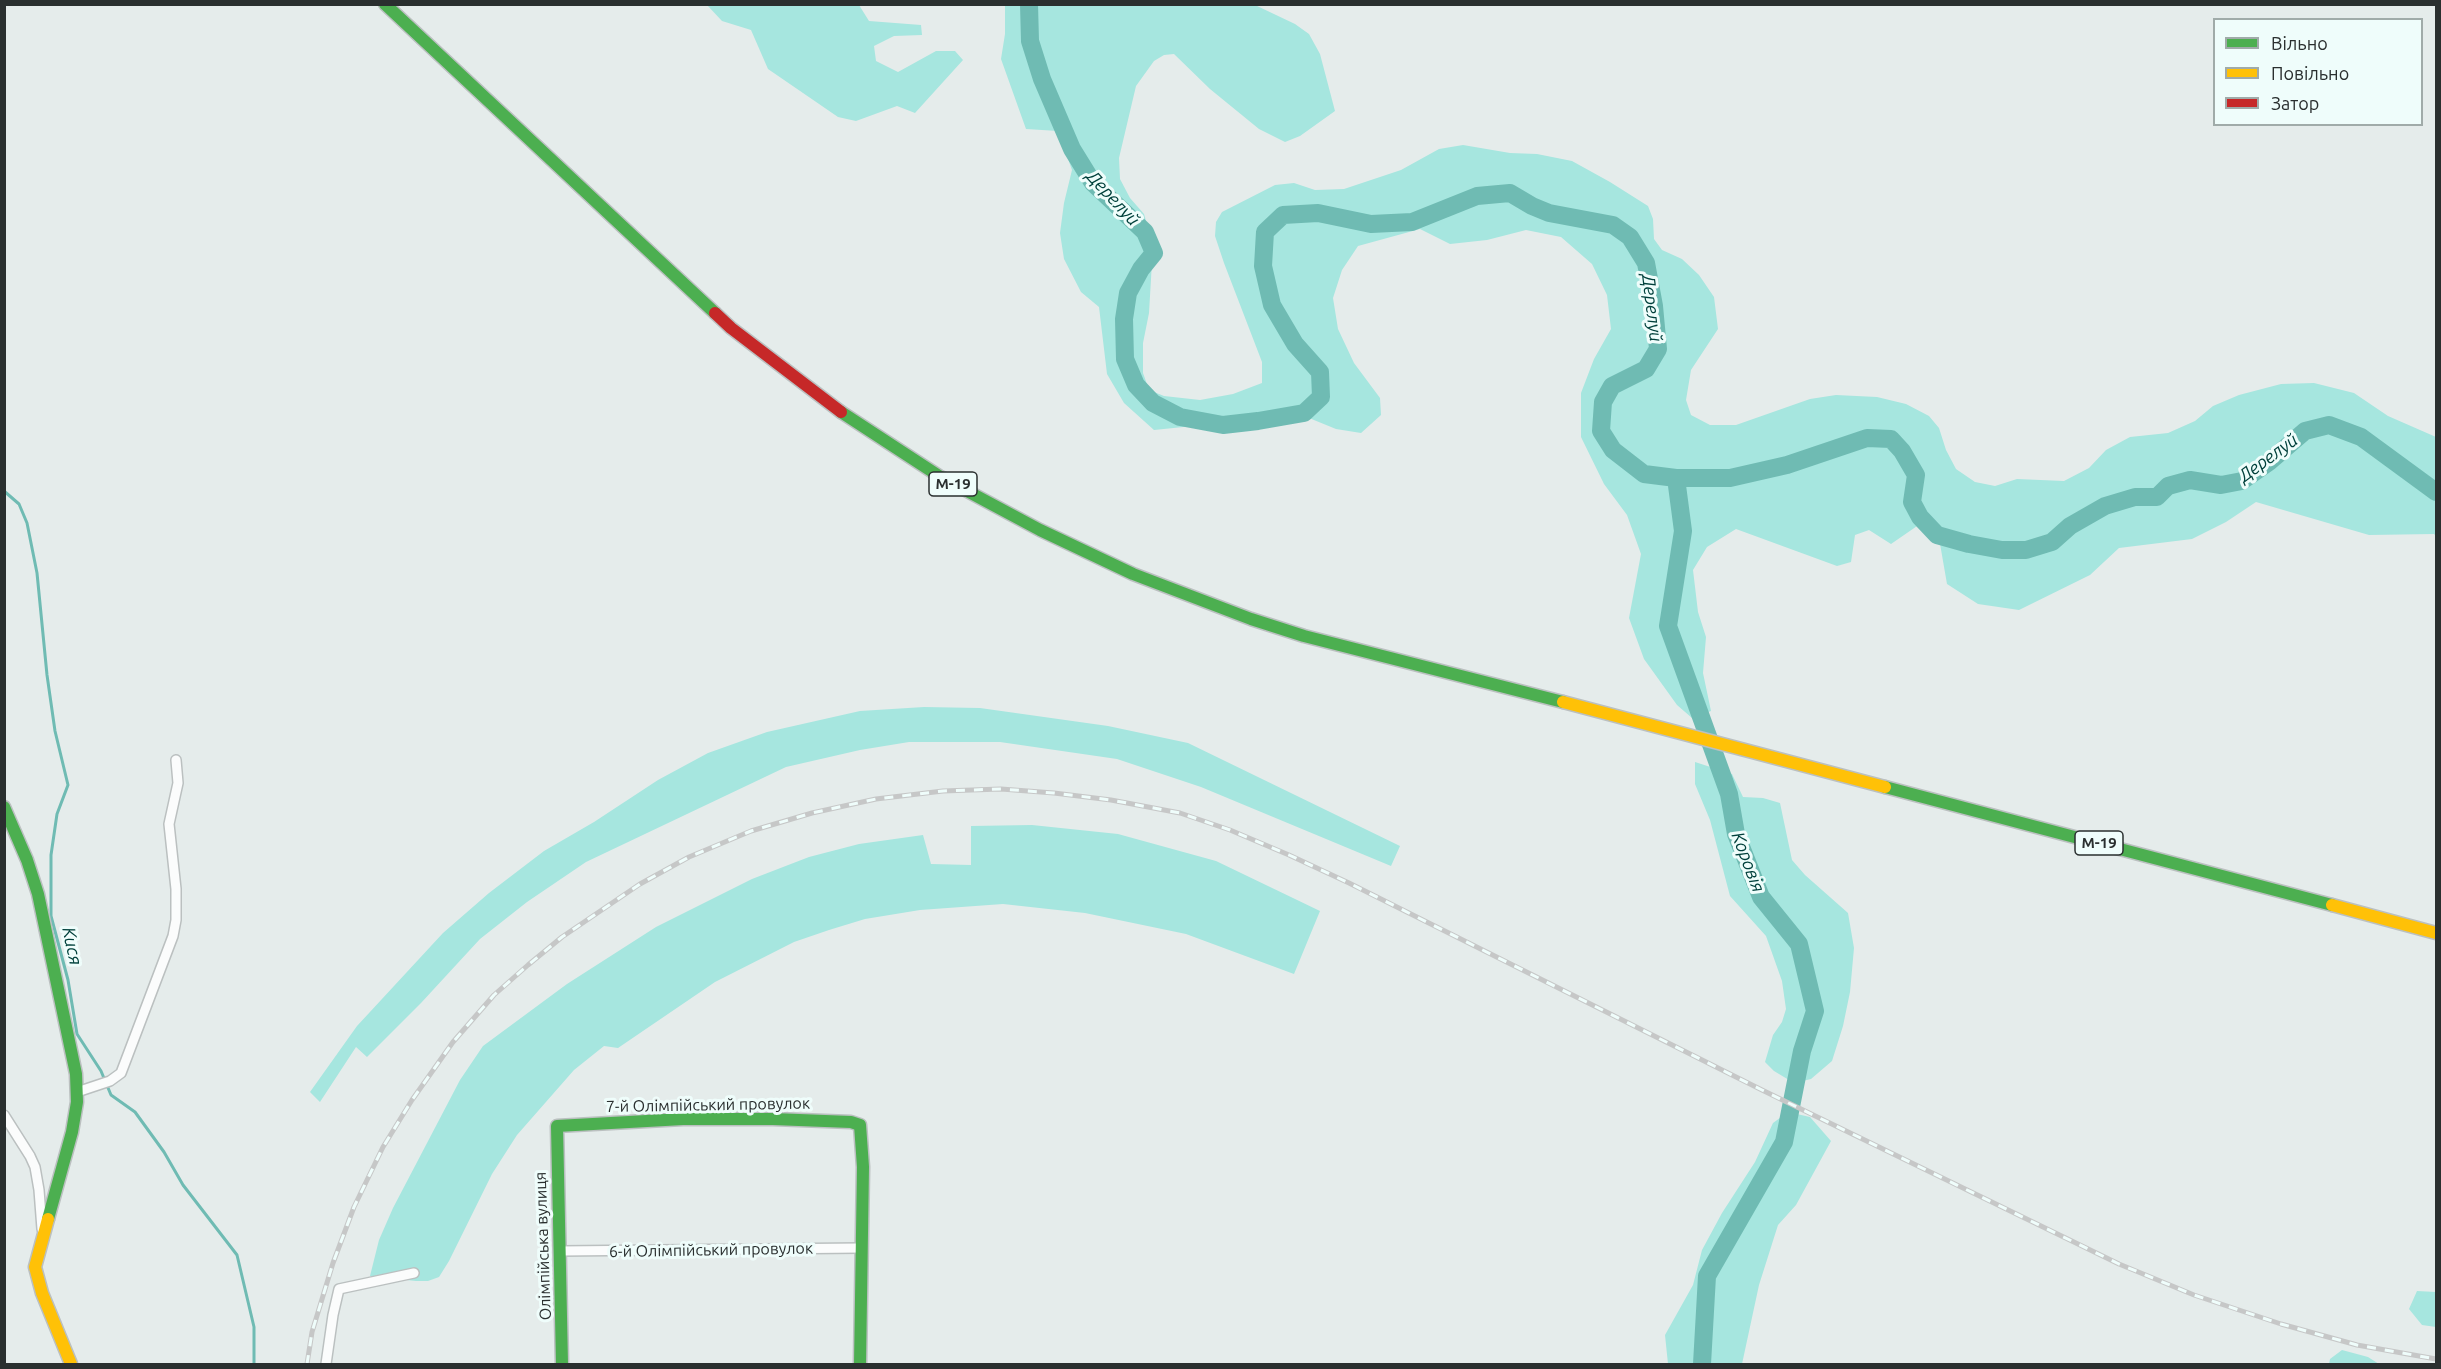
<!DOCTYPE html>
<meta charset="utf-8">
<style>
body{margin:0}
#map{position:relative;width:2441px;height:1369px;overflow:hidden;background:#e5eceb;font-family:Ubuntu,sans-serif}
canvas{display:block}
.frame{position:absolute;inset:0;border:6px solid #2a2f2f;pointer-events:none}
.legend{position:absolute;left:2213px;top:18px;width:210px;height:108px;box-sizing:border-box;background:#effdfb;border:2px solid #a0aba9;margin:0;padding:8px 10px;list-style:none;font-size:18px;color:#2a2f2f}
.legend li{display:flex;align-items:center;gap:12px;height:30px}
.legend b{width:30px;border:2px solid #a0aba9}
</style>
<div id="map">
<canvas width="2441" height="1369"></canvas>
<div class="frame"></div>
<ul class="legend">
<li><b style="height:8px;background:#4caf50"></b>Вільно</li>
<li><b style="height:8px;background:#ffc107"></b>Повільно</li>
<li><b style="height:8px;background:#c62828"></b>Затор</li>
</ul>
</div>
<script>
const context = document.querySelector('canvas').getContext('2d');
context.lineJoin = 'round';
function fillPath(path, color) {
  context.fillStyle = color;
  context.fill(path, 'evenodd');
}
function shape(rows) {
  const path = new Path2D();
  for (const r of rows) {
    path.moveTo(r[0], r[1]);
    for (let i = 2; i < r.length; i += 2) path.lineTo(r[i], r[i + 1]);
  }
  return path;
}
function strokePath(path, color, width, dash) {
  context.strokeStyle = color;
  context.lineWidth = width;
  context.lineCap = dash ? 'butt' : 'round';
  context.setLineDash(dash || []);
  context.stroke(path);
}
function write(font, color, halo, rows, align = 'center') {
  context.font = font + ' Ubuntu,sans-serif';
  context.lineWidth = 6;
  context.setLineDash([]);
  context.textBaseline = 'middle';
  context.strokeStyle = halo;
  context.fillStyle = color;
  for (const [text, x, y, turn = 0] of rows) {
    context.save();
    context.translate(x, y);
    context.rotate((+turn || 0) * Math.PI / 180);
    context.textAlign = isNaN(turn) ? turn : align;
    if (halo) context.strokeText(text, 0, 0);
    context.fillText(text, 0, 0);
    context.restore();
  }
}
fillPath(shape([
 [1005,4,1255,5,1295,24,1309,34,1320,54,1335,111,1300,136,1285,142,1259,129,1210,89,1174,54,1164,55,1154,61,1136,86,1119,158,1120,179,1130,198,1144,214,1153,245,1149,313,1143,343,1143,373,1149,390,1164,396,1200,400,1233,394,1262,383,1262,362,1224,263,1215,236,1216,222,1222,212,1275,185,1294,183,1315,190,1344,189,1401,170,1439,149,1463,145,1510,153,1537,154,1572,161,1610,182,1648,206,1653,219,1654,239,1662,250,1682,259,1699,275,1714,297,1718,329,1691,370,1686,400,1691,415,1710,425,1736,425,1810,399,1836,395,1877,397,1906,404,1929,416,1939,428,1946,450,1956,469,1975,482,1995,486,2017,479,2064,481,2089,468,2106,450,2130,437,2168,433,2195,421,2213,406,2239,395,2281,384,2314,383,2354,393,2388,416,2436,437,2436,536,2434,534,2369,535,2256,502,2226,522,2192,539,2119,548,2090,575,2019,610,1978,604,1947,584,1939,538,1920,524,1891,544,1869,530,1855,535,1851,562,1837,566,1736,529,1707,547,1693,570,1698,612,1706,637,1703,673,1711,711,1692,718,1677,705,1644,659,1629,618,1641,554,1627,515,1604,484,1581,437,1581,393,1594,359,1611,329,1607,295,1592,264,1561,237,1526,230,1487,240,1450,244,1420,229,1358,246,1342,270,1333,298,1338,329,1354,363,1380,398,1381,415,1361,433,1336,429,1309,418,1248,427,1203,425,1154,430,1124,403,1107,374,1099,307,1081,292,1064,259,1060,233,1064,203,1072,170,1058,131,1026,129,1001,59,1005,34],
 [707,5,859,5,869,21,921,25,922,35,894,36,874,46,876,61,898,72,936,51,955,51,963,60,915,113,897,106,856,121,838,117,768,69,751,30,722,21],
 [924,707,980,708,1108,726,1188,743,1400,846,1391,866,1201,787,1117,759,1000,742,909,742,860,750,786,767,586,862,527,902,480,939,421,1003,367,1057,356,1047,320,1102,310,1092,357,1026,443,933,489,893,544,851,594,822,658,780,708,753,767,732,860,711],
 [1695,762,1732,774,1743,797,1763,798,1780,803,1792,860,1805,875,1848,913,1854,948,1850,992,1843,1026,1832,1061,1811,1079,1794,1083,1774,1071,1765,1062,1773,1035,1782,1022,1786,1009,1782,981,1766,936,1730,896,1710,820,1695,784],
 [1032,825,1118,834,1216,861,1320,911,1294,974,1186,934,1085,913,1003,904,920,910,865,919,829,930,794,942,715,982,618,1048,604,1046,574,1070,517,1135,492,1174,449,1261,439,1277,428,1281,416,1281,370,1276,379,1240,393,1208,460,1080,483,1046,567,984,656,927,752,879,809,857,859,844,923,835,931,864,971,865,971,826],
 [1788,1112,1810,1117,1831,1141,1796,1205,1778,1225,1759,1285,1742,1364,1668,1364,1665,1335,1693,1285,1702,1250,1722,1213,1755,1162,1773,1123],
 [2417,1291,2436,1292,2436,1327,2422,1325,2409,1309],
 [2342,1350,2368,1357,2379,1364,2329,1364,2330,1359]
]), '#a6e6df');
strokePath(shape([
 [4,491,19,504,27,523,37,573,47,675,55,731,68,785,57,814,51,855,51,916,68,980,77,1034,101,1071,111,1095,135,1112,164,1152,183,1185,237,1255,254,1327,254,1364]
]), '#6fbbb3', 3);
strokePath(shape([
 [1029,4,1030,41,1042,79,1072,149,1093,183,1145,232,1154,253,1141,269,1128,293,1124,319,1125,359,1136,385,1153,403,1180,417,1223,425,1258,421,1304,413,1321,397,1320,372,1295,344,1272,305,1263,266,1265,232,1283,215,1318,213,1371,224,1412,222,1477,196,1510,193,1532,206,1549,213,1613,225,1630,237,1646,263,1654,306,1658,349,1646,369,1612,386,1603,402,1601,431,1613,450,1644,474,1676,478,1730,478,1787,465,1867,438,1891,439,1902,451,1916,475,1912,502,1920,517,1937,535,1969,544,2002,550,2026,550,2052,542,2070,526,2105,506,2135,497,2157,497,2168,486,2190,480,2221,485,2242,481,2269,462,2305,431,2329,425,2361,437,2436,492],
 [1676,478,1683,531,1668,626,1729,794,1736,834,1761,897,1799,944,1815,1011,1802,1051,1784,1142,1707,1276,1702,1364]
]), '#6fbbb3', 18);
const street = shape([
 [77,1092,110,1081,121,1073,173,936,176,920,176,889,169,824,178,783,176,760],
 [4,1115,30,1156,35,1167,39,1190,42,1229],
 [560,1251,861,1248],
 [326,1364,333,1315,339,1289,414,1273]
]);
const fast = shape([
 [385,4,715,313],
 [841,412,939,476,1040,530,1133,574,1251,619,1304,636,1563,702],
 [1885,787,2332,905],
 [4,807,27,860,38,894,76,1074,77,1102,72,1132,48,1219],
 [562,1364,557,1126,683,1119,773,1119,851,1122,860,1125,863,1167,860,1364]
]);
const slow = shape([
 [1563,702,1885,787],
 [2332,905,2436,933],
 [48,1219,35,1267,42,1293,71,1364]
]);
const jam = shape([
 [715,313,731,328,841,412]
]);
strokePath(street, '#bbc0c0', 12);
strokePath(fast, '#bbc0c0', 15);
strokePath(slow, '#bbc0c0', 15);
strokePath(jam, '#bbc0c0', 15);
strokePath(street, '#fbfcfc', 9);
strokePath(fast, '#4caf50', 12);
strokePath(slow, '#ffc107', 12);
strokePath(jam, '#c62828', 12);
const rail = shape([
 [307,1364,312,1332,333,1263,354,1207,383,1147,412,1100,453,1042,494,995,528,965,562,937,640,884,689,857,751,831,812,813,876,799,943,791,1001,789,1054,793,1111,800,1180,813,1230,830,1289,855,1349,883,1762,1090,2119,1264,2194,1295,2281,1324,2357,1345,2436,1359]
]);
strokePath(rail, '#c6c7c7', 5);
strokePath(rail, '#effdfb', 3, [9]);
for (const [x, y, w] of [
 [953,484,48],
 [2099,843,48]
]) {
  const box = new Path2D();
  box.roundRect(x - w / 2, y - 12, w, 24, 4.5);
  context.fillStyle = '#effdfb';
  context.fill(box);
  strokePath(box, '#2a2f2f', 1.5);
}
write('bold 15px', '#2a2f2f', null, [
 ["М-19",953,484],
 ["М-19",2099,843]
]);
write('16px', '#2a2f2f', '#effdfb', [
 ["7-й Олімпійський провулок",708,1105,-1],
 ["Олімпійська вулиця",543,1246,-92],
 ["6-й Олімпійський провулок",711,1250,-1]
]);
write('italic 18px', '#00403b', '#effdfb', [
 ["Дерелуй",1113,198,47],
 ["Дерелуй",1652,308,83],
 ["Дерелуй",2268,458,-36],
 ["Коровія",1748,862,69],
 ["Кися",72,946,78]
]);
</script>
